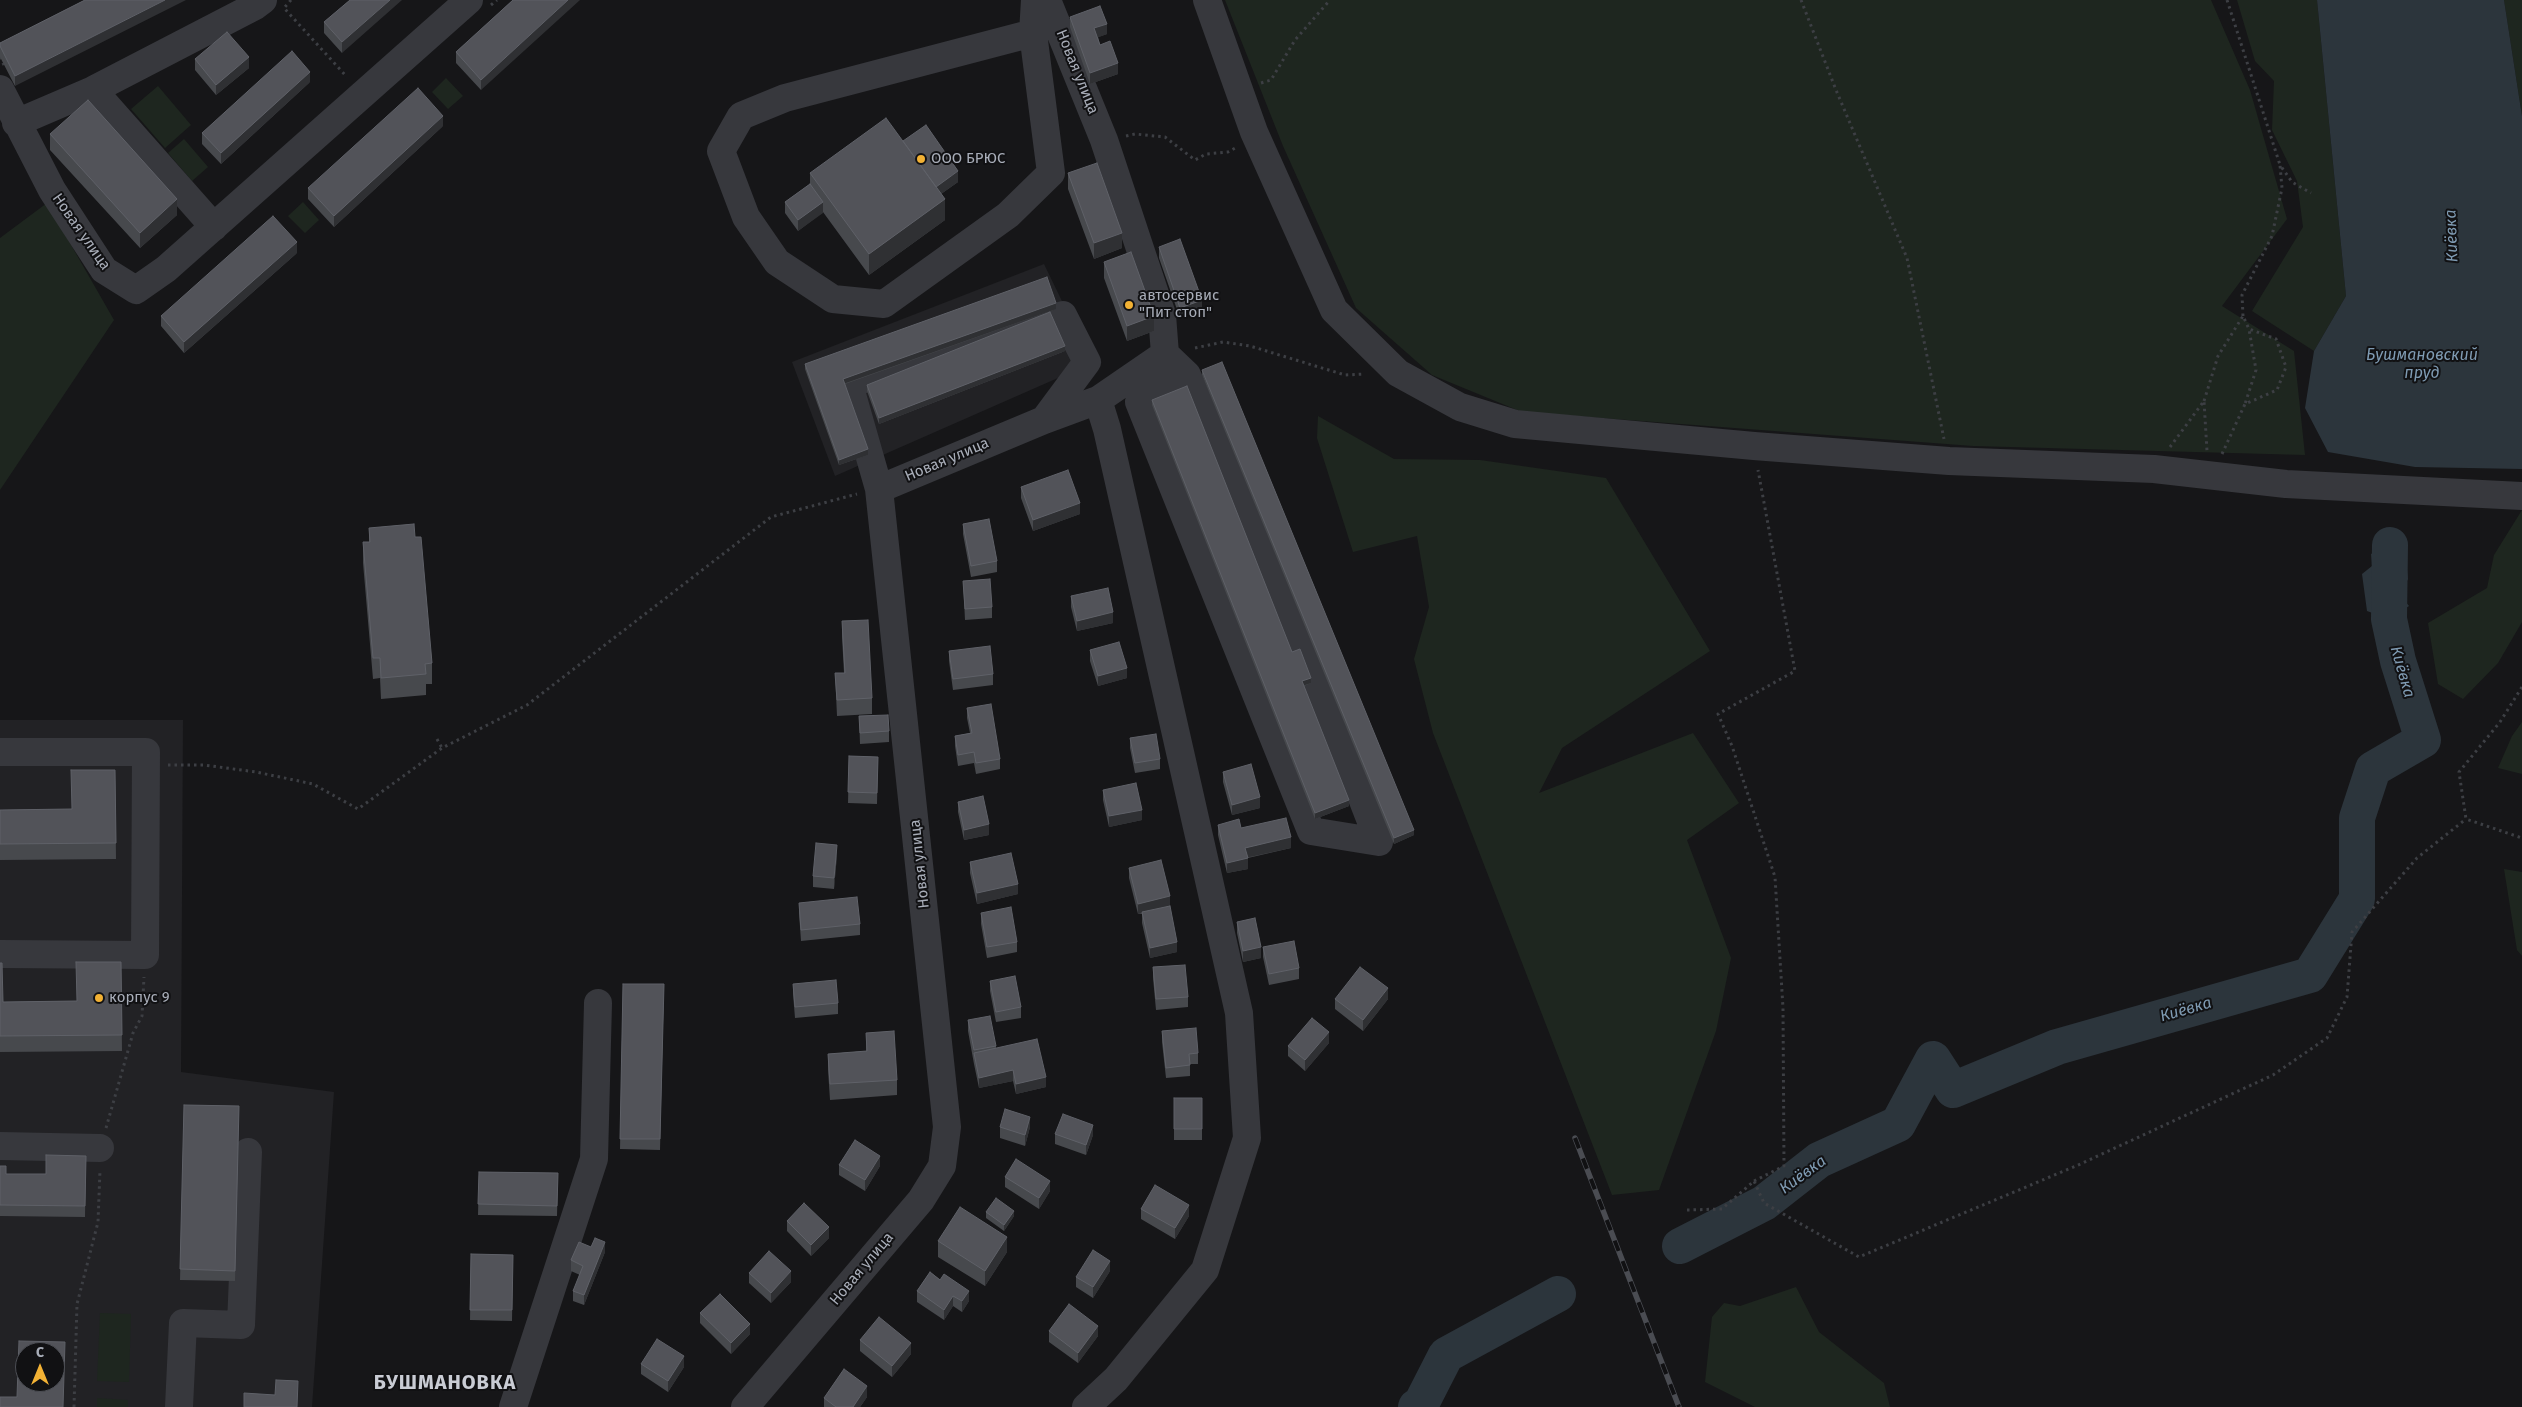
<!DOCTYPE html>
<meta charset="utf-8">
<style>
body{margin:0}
#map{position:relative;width:2522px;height:1407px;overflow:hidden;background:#161618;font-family:"Fira Sans",sans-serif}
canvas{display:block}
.north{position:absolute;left:15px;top:1342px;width:50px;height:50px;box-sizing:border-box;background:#111113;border:1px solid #4d4f55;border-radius:50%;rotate:0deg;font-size:14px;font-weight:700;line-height:20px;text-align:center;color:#a8adb8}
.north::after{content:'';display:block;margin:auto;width:18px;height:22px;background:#f2b134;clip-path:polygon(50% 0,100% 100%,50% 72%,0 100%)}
</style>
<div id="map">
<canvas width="2522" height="1407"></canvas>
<div class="north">С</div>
</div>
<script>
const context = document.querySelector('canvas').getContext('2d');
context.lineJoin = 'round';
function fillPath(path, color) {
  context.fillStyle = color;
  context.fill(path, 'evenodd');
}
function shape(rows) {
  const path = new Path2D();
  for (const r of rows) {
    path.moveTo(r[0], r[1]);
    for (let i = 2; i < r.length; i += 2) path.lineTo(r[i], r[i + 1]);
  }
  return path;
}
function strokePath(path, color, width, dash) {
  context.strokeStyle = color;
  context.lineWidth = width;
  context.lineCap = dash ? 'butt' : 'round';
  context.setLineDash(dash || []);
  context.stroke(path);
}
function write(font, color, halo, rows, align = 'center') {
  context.font = font + ' "Fira Sans",sans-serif';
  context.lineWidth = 4;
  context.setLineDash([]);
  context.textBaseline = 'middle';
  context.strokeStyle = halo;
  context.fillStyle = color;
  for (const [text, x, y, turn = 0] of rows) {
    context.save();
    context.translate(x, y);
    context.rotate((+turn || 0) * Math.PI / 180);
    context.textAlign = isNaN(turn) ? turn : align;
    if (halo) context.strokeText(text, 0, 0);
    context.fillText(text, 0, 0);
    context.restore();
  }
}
fillPath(shape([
 [1044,264,1092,363,835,476,792,362],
 [0,720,183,720,181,1072,334,1092,312,1407,0,1407],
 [25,1352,55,1352,55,1382,25,1382]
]), '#222225');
fillPath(shape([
 [1225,0,2211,0,2250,90,2287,219,2222,306,2294,351,2305,455,1973,446,1522,412,1432,375,1356,308,1283,146],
 [2237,0,2317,0,2346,296,2314,351,2252,311,2303,227,2297,181,2272,130,2274,81,2255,61],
 [2504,0,2522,0,2522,116],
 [446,78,463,96,448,109,432,92],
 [158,86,191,125,165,148,131,109],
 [184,139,208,167,192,181,168,153],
 [303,202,319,220,305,233,288,216],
 [47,203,114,320,0,490,0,238],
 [1318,416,1394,459,1480,460,1606,478,1710,651,1562,748,1539,793,1693,733,1739,803,1687,840,1731,958,1716,1031,1659,1190,1612,1195,1433,733,1414,659,1429,607,1417,536,1353,552,1317,438],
 [2522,510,2522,622,2498,663,2463,699,2438,684,2428,623,2487,588,2494,555],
 [2522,722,2522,774,2498,768,2512,736],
 [2504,869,2522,872,2522,956,2517,950],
 [1796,1287,1819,1332,1884,1383,1890,1407,1755,1407,1705,1382,1712,1317,1724,1303,1740,1306],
 [100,1313,131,1314,129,1382,97,1381],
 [97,1398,128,1400,128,1407,97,1407]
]), '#1e261f');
fillPath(shape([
 [2317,0,2504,0,2522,116,2522,469,2415,467,2328,452,2305,408,2314,351,2346,296],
 [2390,545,2406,559,2408,579,2400,595,2409,606,2389,619,2367,611,2362,574,2372,566,2371,554]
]), '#2c353c');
strokePath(shape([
 [1680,1246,1764,1203,1819,1160,1898,1124,1933,1059,1953,1090,2057,1047,2310,975,2357,899,2357,818,2373,769,2423,740,2398,661,2389,619,2390,545],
 [1416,1407,1421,1404,1446,1355,1558,1294]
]), '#2c353c', 36);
strokePath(shape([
 [291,0,284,8,347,77],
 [1801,0,1836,90,1907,258,1944,439],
 [2227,0,2280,165],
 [491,5,497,0],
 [0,57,4,65],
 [1261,83,1271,80,1295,40,1330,0],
 [1126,136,1135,134,1165,137,1195,160,1206,154,1228,152,1237,147],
 [2243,316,2242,295,2272,236,2282,188,2280,165,2292,182,2311,193],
 [1195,348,1223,342,1250,346,1345,375,1365,374],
 [2204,401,2218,356,2243,316,2249,329],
 [2170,447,2204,401,2207,451],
 [2222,454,2245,404,2277,390,2286,367,2276,339,2249,329,2256,370,2245,404],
 [2522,687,2500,722,2459,772,2466,819,2522,838],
 [437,739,442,748],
 [168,765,204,765,256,772,313,784,358,809,442,748,527,705,771,517,857,494],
 [106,1128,133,1033,142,1016,144,977],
 [1754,1181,1784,1166,1783,1008,1775,877,1732,746,1718,714,1795,671,1758,470],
 [1687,1210,1722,1209,1754,1181,1764,1203,1859,1257,2076,1166,2273,1075,2327,1038,2347,997,2352,932,2417,858,2466,819],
 [74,1407,77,1304,98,1222,100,1170]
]), '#3d3f44', 3, [2.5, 4]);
strokePath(shape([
 [1207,0,1254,132,1334,310,1398,373,1460,407,1515,424,1754,446,1949,461,2154,469,2286,484,2522,496],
 [1033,33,785,98,741,116,721,151,746,217,777,262,833,299,884,304,1008,215,1051,173,1033,33,1035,0],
 [0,89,52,190,104,270,136,290,166,269,469,0],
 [93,90,214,227],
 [16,123,93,90,255,6,263,0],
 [1165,354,1187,375,1301,641,1379,842,1311,831,1139,402,1187,375],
 [879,489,849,384,1063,315,1087,362,1044,420],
 [0,752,146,752,145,955,0,954],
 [0,1146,100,1148],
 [179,1407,183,1323,241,1325,248,1152],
 [513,1407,594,1159,598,1003],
 [745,1407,921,1200,942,1166,947,1127,879,489,1044,420,1098,400,1165,354,1162,315,1104,140,1047,0],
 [1086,1407,1116,1379,1205,1270,1247,1138,1239,1013,1107,429,1098,400]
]), '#37383d', 28);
const rail = shape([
 [1575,1138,1679,1407]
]);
strokePath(rail, '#4a4c52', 5.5);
strokePath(rail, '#111113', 4, [11]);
fillPath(shape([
 [85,0,15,86,0,57,0,43],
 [350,0,342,53,324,33,324,22],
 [513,0,481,90,456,63,456,52],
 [1070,17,1107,34,1098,37,1100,45,1118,74,1090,84,1070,27],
 [195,59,249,68,216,95,195,70],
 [310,82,221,164,202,144,202,133],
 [443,126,334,227,308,199,308,188],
 [50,134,177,215,140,248,50,150],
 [903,141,958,182,941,194,945,220,869,275,823,212,798,231,785,213,785,202,810,184,810,173],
 [1068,173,1122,248,1094,259,1068,189],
 [1159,247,1202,311,1180,318,1159,258],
 [297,253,184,353,161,326,161,316],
 [1104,262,1154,331,1127,341,1104,278],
 [1056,309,845,384,868,455,839,465,805,369,805,364],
 [1065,351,879,424,867,391,867,385],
 [1202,370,1414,835,1394,844,1202,375],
 [1152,400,1292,652,1311,683,1304,686,1349,806,1315,819,1152,405],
 [1021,487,1080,514,1033,531,1021,498],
 [963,524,997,561,997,572,971,577,963,534],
 [369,528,415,537,432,663,432,684,426,684,426,695,381,699,380,678,373,679,363,563,363,542,369,542],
 [963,581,992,607,992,618,965,620],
 [1071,596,1113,623,1077,631,1071,607],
 [842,621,872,698,872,714,837,716,835,673,844,673,842,637],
 [1090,650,1127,678,1098,686,1090,661],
 [949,651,993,674,993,685,953,690,949,661],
 [967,708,1000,759,1000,769,976,774,974,763,958,766,955,746,955,736,970,733,967,718],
 [859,716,889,731,889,742,860,744],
 [1130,738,1160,759,1160,769,1135,773,1130,748],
 [849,756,878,757,877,804,848,803],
 [115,770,116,859,0,860,0,810,72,809],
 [1223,772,1260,808,1232,815,1223,782],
 [1103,790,1142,820,1109,827,1103,800],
 [958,802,989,835,964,840,958,812],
 [1218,825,1241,828,1291,848,1248,858,1248,869,1227,873,1218,835],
 [837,855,834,889,813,887,813,876],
 [970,862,1018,894,977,904,970,873],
 [1129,868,1170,906,1177,952,1150,958,1142,923,1142,914,1138,914,1129,878],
 [799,903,860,924,860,935,801,941,799,913],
 [981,913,1017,942,1017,952,987,958,981,924],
 [1237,922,1261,958,1243,962,1237,933],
 [1263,947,1299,968,1299,979,1269,985,1263,957],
 [121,962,122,1051,0,1052,0,963,3,1002,77,1001],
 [1153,967,1188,997,1188,1007,1156,1010,1153,978],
 [990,981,1021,1007,1021,1018,996,1022,990,991],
 [623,984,664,984,660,1150,620,1149],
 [793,984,838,1003,838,1014,795,1018,793,994],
 [1335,999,1388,999,1363,1031,1335,1009],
 [968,1020,996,1046,996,1048,1046,1087,1016,1094,1013,1081,979,1088,974,1064,968,1031],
 [1162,1031,1198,1053,1198,1064,1190,1064,1190,1076,1166,1078,1162,1042],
 [866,1033,897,1080,897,1095,830,1100,828,1070,828,1054,866,1051],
 [1329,1043,1305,1071,1288,1056,1288,1046],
 [1174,1098,1202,1098,1202,1140,1174,1140],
 [184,1105,239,1106,235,1281,180,1280],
 [1000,1127,1030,1127,1025,1146,1000,1138],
 [1055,1134,1093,1135,1086,1155,1055,1144],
 [86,1156,85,1217,0,1216,0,1166,6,1174,46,1174],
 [839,1165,880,1166,865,1191,839,1175],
 [479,1172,558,1173,557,1216,478,1215],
 [1005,1177,1050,1191,1039,1209,1005,1187],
 [1141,1209,1189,1216,1175,1239,1141,1219],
 [986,1212,1014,1216,1004,1231,986,1218],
 [787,1221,829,1238,811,1256,787,1231],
 [938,1241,1007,1252,985,1286,938,1257],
 [605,1252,584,1305,573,1301,573,1291,580,1275,571,1271,571,1260],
 [471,1254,513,1255,512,1321,470,1320],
 [1110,1271,1093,1298,1076,1287,1076,1277],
 [930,1272,969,1301,962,1312,953,1306,944,1320,917,1302,917,1291],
 [749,1273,791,1282,771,1303,749,1283],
 [700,1313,750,1334,731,1354,700,1323],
 [1049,1331,1098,1336,1078,1363,1049,1342],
 [860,1340,911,1354,892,1377,860,1351],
 [641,1364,684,1367,668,1392,641,1374],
 [867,1397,860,1407,824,1407,824,1398]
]), '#47494d');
fillPath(shape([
 [165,0,186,0,15,86,15,76],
 [390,0,402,0,342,53,342,42],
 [568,0,580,0,481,90,481,80],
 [1107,24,1107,34,1094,39,1094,28],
 [249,57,249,68,216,95,216,85],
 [1118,63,1118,74,1090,84,1090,73],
 [310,72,310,82,221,164,221,153],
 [443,116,443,126,334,227,334,216],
 [958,171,958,182,931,201,931,190],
 [177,199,177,215,140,248,140,233],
 [945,199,945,220,869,275,869,254],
 [823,202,823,213,798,231,798,220],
 [1122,233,1122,248,1094,259,1094,243],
 [297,242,297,253,184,353,184,342],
 [1202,300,1202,311,1180,318,1180,308],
 [1056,303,1056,309,843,384,843,379],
 [1154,316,1154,331,1127,341,1127,326],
 [1065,346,1065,351,879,424,879,418],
 [868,449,868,455,839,465,839,460],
 [1080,503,1080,514,1033,531,1033,520],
 [1113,612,1113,623,1077,631,1077,621],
 [1127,668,1127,678,1098,686,1098,676],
 [1311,678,1311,683,1302,686,1302,681],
 [1260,797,1260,808,1232,815,1232,805],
 [1349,800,1349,806,1315,819,1315,813],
 [1142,810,1142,820,1109,827,1109,816],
 [989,824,989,835,964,840,964,830],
 [1414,830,1414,835,1394,844,1394,838],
 [1291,837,1291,848,1245,858,1245,848],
 [837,845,837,855,834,889,834,878],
 [1248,858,1248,869,1227,873,1227,863],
 [1018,884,1018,894,977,904,977,893],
 [1170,896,1170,907,1138,914,1138,904],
 [1177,942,1177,952,1150,958,1150,948],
 [1261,947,1261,958,1243,962,1243,951],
 [1388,988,1388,999,1363,1031,1363,1020],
 [1329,1032,1329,1043,1305,1071,1305,1060],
 [1013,1070,1013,1081,979,1088,979,1078],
 [1046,1077,1046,1087,1016,1094,1016,1084],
 [1030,1117,1030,1127,1025,1146,1025,1135],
 [1093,1125,1093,1135,1086,1155,1086,1145],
 [880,1156,880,1166,865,1191,865,1180],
 [1050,1181,1050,1191,1039,1209,1039,1198],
 [1189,1205,1189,1216,1175,1239,1175,1228],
 [1014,1211,1014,1216,1004,1231,1004,1225],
 [829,1227,829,1238,811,1256,811,1245],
 [1007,1237,1007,1252,985,1286,985,1271],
 [605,1242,605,1252,584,1305,584,1295],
 [1110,1261,1110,1271,1093,1298,1093,1287],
 [791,1271,791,1282,771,1303,771,1293],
 [969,1291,969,1301,962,1312,962,1301],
 [953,1296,953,1306,944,1320,944,1310],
 [750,1324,750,1334,731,1354,731,1343],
 [1098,1326,1098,1336,1078,1363,1078,1353],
 [911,1343,911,1354,892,1377,892,1366],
 [684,1356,684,1367,668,1392,668,1381],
 [867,1386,867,1397,860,1407,853,1407]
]), '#2f3033');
const building = shape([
 [85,0,165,0,15,76,0,46,0,43,85,0],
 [350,0,390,0,342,42,324,22,350,0],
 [513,0,568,0,481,80,456,52,513,0],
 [1100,6,1107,24,1094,28,1100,45,1110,41,1118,63,1090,73,1070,17,1100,6],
 [227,32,249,57,216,85,195,59,227,32],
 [292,51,310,72,221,153,202,133,292,51],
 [418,88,443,116,334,216,308,188,418,88],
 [88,100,177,199,140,233,50,134,88,100],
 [886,118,945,199,869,254,810,173,886,118],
 [926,125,958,171,936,187,903,141,926,125],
 [1097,163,1122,233,1094,243,1068,173,1097,163],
 [810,184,823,202,798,220,785,202,810,184],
 [273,216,297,242,184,342,161,316,273,216],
 [1180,239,1202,300,1180,308,1159,247,1180,239],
 [1131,252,1154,316,1127,326,1104,262,1131,252],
 [1047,277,1056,303,843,379,868,449,839,460,805,364,1047,277],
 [1050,312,1065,346,879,418,867,385,1050,312],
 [1222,362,1414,830,1394,838,1202,370,1222,362],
 [1187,386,1292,652,1300,649,1311,678,1302,681,1349,800,1315,813,1152,400,1187,386],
 [1068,470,1080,503,1033,520,1021,487,1068,470],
 [989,519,997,561,971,566,963,524,989,519],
 [414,524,415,537,421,537,432,663,425,664,426,674,381,678,380,658,373,658,363,542,370,542,369,528,414,524],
 [990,579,992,607,965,609,963,581,990,579],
 [1108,588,1113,612,1077,621,1071,596,1108,588],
 [868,620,872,698,837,700,835,673,845,673,842,621,868,620],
 [1119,642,1127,668,1098,676,1090,650,1119,642],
 [990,646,993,674,953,679,949,651,990,646],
 [991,704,1000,759,976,763,974,752,958,755,955,736,972,733,967,708,991,704],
 [888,715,889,731,860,733,859,716,888,715],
 [1156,734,1160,759,1135,763,1130,738,1156,734],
 [849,756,878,757,877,793,848,792,849,756],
 [1251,764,1260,797,1232,805,1223,772,1251,764],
 [71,770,115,770,116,843,0,844,0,810,72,809,71,770],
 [1136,783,1142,810,1109,816,1103,790,1136,783],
 [983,796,989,824,964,830,958,802,983,796],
 [1286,818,1291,837,1245,848,1248,858,1227,863,1218,825,1239,819,1241,828,1286,818],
 [816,843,837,845,834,878,813,876,816,843],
 [1011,853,1018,884,977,893,970,862,1011,853],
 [1161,860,1170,896,1138,904,1129,868,1161,860],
 [857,897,860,924,801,930,799,903,857,897],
 [1170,906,1177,942,1150,948,1142,912,1170,906],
 [1011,907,1017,942,987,947,981,913,1011,907],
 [1255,918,1261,947,1243,951,1237,922,1255,918],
 [1294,941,1299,968,1269,974,1263,947,1294,941],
 [76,962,121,962,122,1035,0,1036,0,963,2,963,3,1002,77,1001,76,962],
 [1185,965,1188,997,1156,999,1153,967,1185,965],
 [1360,967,1388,988,1363,1020,1335,999,1360,967],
 [1015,976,1021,1007,996,1012,990,981,1015,976],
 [836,980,838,1003,795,1007,793,984,836,980],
 [623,984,664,984,660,1139,620,1139,623,984],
 [990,1016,996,1046,974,1050,968,1020,990,1016],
 [1312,1018,1329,1032,1305,1060,1288,1046,1312,1018],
 [1196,1028,1198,1053,1189,1054,1190,1065,1166,1068,1162,1031,1196,1028],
 [894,1031,897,1080,830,1084,828,1054,867,1051,866,1033,894,1031],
 [1037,1039,1046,1077,1016,1084,1013,1070,979,1078,974,1053,1037,1039],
 [1174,1098,1202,1098,1202,1129,1174,1129,1174,1098],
 [184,1105,239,1106,235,1271,180,1269,184,1105],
 [1005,1109,1030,1117,1025,1135,1000,1127,1005,1109],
 [1063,1114,1093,1125,1086,1145,1055,1134,1063,1114],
 [855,1140,880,1156,865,1180,839,1165,855,1140],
 [46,1155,86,1156,85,1206,0,1205,0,1166,6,1166,6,1174,46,1174,46,1155],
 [1016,1159,1050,1181,1039,1198,1005,1177,1016,1159],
 [479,1172,558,1173,557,1206,478,1204,479,1172],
 [1155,1185,1189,1205,1175,1228,1141,1209,1155,1185],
 [996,1198,1014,1211,1004,1225,986,1212,996,1198],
 [804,1203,829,1227,811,1245,787,1221,804,1203],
 [960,1207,1007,1237,985,1271,938,1241,960,1207],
 [595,1238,605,1242,584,1295,573,1291,583,1266,571,1260,579,1242,591,1247,595,1238],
 [1093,1250,1110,1261,1093,1287,1076,1277,1093,1250],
 [769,1251,791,1271,771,1293,749,1273,769,1251],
 [471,1254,513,1255,512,1310,470,1310,471,1254],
 [930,1272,940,1280,944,1274,969,1291,962,1301,953,1296,944,1310,917,1291,930,1272],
 [720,1294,750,1324,731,1343,700,1313,720,1294],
 [1069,1304,1098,1326,1078,1353,1049,1331,1069,1304],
 [879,1317,911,1343,892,1366,860,1340,879,1317],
 [657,1339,684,1356,668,1381,641,1364,657,1339],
 [19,1341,65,1342,63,1407,0,1407,0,1397,17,1397,19,1341],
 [25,1352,55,1352,55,1382,25,1382,25,1352],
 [844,1369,867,1386,853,1407,836,1407,824,1398,844,1369],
 [276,1380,298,1381,297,1407,244,1407,244,1393,275,1395,276,1380]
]);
fillPath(building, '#525359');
strokePath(building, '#5f6168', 1);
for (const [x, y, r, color] of [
 [921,159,5,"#f2b134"],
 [1129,305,5,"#f2b134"],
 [99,998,5,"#f2b134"]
]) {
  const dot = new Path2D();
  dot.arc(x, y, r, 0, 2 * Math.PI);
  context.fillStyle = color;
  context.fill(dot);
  strokePath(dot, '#111113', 2);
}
write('15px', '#a8adb8', '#111113', [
 ["Новая улица",1077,72,68],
 ["Новая улица",81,232,55],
 ["Новая улица",947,460,-23],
 ["Новая улица",920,864,-96],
 ["Новая улица",862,1269,-50]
]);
write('15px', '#a8adb8', '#111113', [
 ["ООО БРЮС",931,159],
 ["автосервис",1139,296],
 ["\"Пит стоп\"",1139,313],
 ["корпус 9",109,998]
], 'left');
write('italic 16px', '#7f9bb3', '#111113', [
 ["Киёвка",2452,236,-92],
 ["Бушмановский",2422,356],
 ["пруд",2422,374],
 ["Киёвка",2402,672,74],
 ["Киёвка",2186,1010,-16],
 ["Киёвка",1803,1175,-36]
]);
context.letterSpacing = '1px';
write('bold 20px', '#c9ccd4', '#111113', [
 ["БУШМАНОВКА",445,1383]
]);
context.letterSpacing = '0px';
</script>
